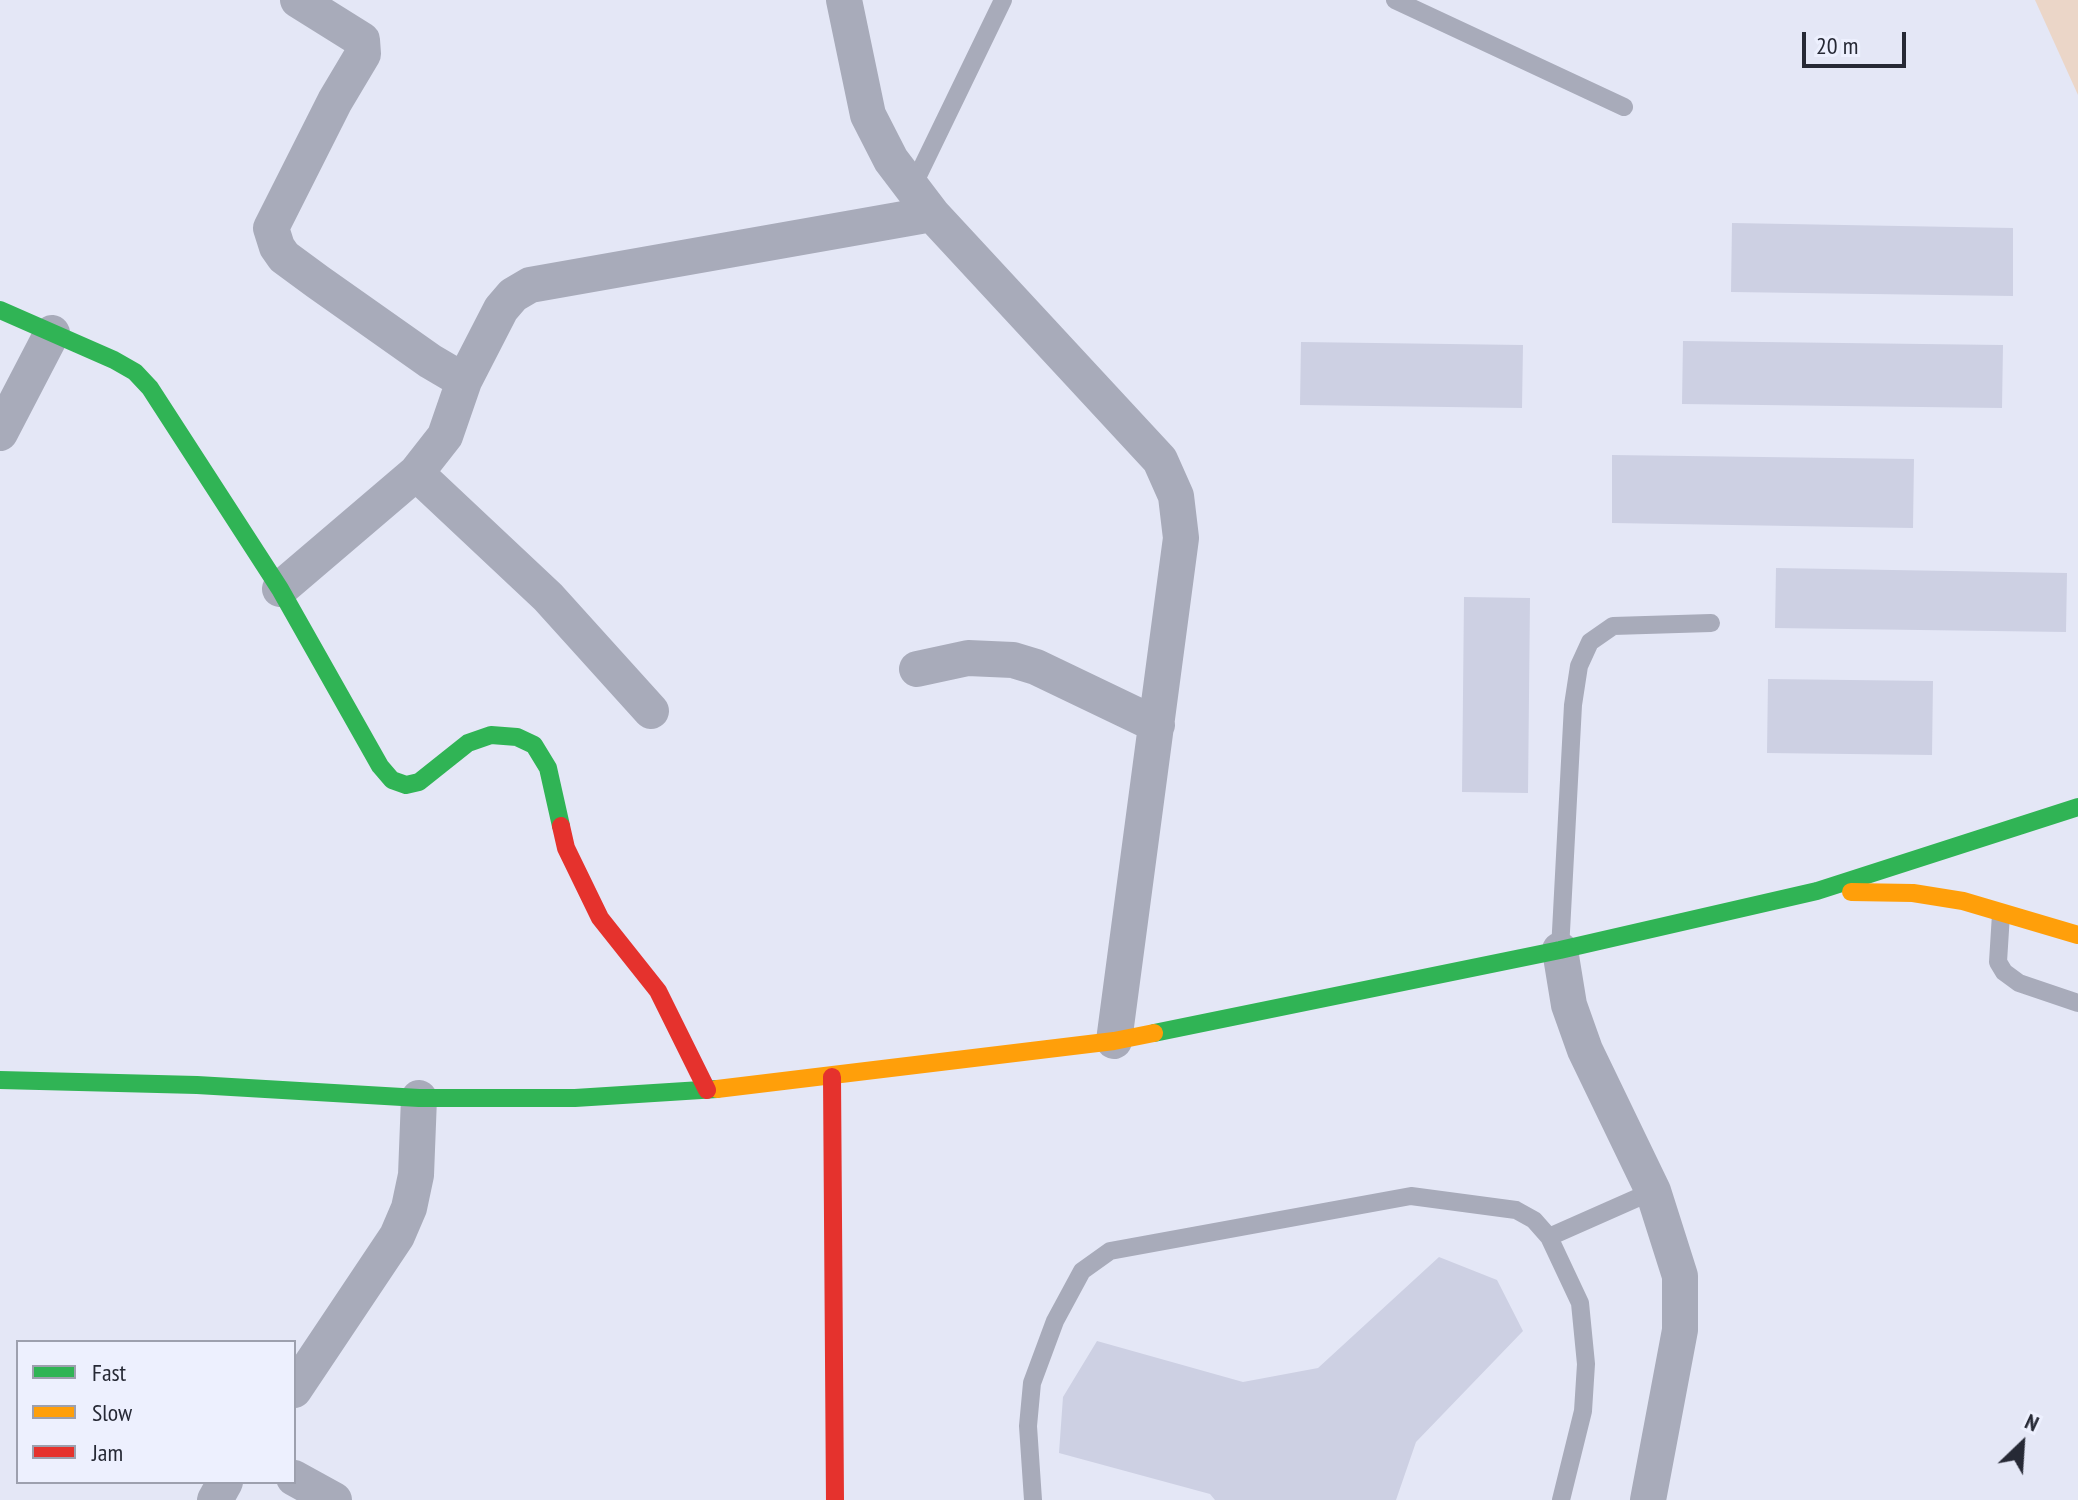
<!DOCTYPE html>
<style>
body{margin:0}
#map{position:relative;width:2078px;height:1500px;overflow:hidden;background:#e4e7f6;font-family:"PT Sans Narrow",sans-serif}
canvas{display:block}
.legend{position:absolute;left:16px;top:1340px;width:280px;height:144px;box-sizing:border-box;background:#edf0fe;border:2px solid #9da0ae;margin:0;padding:10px 14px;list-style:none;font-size:24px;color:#262935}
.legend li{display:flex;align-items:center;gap:16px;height:40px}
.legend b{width:40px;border:2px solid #9da0ae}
.north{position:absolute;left:1982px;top:1404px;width:80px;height:80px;-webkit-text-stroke:6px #edf0fe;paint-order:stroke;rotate:25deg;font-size:22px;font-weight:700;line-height:32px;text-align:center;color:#262935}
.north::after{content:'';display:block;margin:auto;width:28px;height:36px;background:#262935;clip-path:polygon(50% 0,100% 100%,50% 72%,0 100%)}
.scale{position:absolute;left:1802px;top:32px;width:104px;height:36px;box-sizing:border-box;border:4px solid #262935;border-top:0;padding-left:10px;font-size:24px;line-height:28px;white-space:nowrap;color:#262935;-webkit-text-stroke:6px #edf0fe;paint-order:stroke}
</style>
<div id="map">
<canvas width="2078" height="1500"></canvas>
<ul class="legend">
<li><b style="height:10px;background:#30b455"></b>Fast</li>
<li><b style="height:10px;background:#ff9f0a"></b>Slow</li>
<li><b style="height:10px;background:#e5322d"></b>Jam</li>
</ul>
<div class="north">N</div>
<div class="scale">20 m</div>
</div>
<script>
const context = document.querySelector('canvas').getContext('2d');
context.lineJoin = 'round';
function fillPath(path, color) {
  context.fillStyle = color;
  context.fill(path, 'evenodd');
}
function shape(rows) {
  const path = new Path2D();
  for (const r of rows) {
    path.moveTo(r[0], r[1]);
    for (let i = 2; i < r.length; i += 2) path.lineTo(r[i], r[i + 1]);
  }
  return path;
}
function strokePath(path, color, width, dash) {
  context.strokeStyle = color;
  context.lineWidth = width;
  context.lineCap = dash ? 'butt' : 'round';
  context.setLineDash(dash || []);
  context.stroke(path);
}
fillPath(shape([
 [2035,0,2078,0,2078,95]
]), '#ebd6c8');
fillPath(shape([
 [1732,223,2013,228,2013,296,1731,292],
 [1683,341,2003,345,2002,408,1682,404],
 [1301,342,1523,345,1522,408,1300,405],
 [1612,455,1914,459,1913,528,1612,523],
 [1776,568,2067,573,2066,632,1775,628],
 [1464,597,1530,598,1528,793,1462,792],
 [1768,679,1933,681,1932,755,1767,753],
 [1439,1257,1497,1280,1523,1331,1416,1442,1396,1500,1215,1500,1210,1494,1059,1453,1063,1397,1097,1341,1243,1382,1318,1368]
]), '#cdd0e3');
strokePath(shape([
 [1395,0,1624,107],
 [912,188,1003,0],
 [2001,914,1998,962,2004,972,2019,983,2078,1003],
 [1560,950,1573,705,1579,666,1590,642,1613,626,1711,623],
 [1549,1237,1653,1191],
 [1033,1500,1028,1426,1032,1383,1055,1321,1082,1271,1110,1251,1411,1196,1516,1210,1534,1220,1549,1237,1580,1303,1586,1364,1583,1411,1561,1500]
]), '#a8abba', 18);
strokePath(shape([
 [298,0,362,40,363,54,335,101,271,228,277,247,284,257,318,282,430,361,464,381],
 [844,0,868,115,891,160,932,214,1160,460,1176,496,1181,538,1114,1041],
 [0,433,52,333],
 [416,473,548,597,651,711],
 [280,589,416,473,445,436,464,381,501,309,513,295,530,285,932,214],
 [917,669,968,658,1013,660,1036,667,1157,725],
 [1560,950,1569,1005,1585,1050,1653,1191,1680,1276,1680,1330,1648,1500],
 [294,1390,397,1236,409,1208,416,1175,419,1098],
 [294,1478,334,1500],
 [215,1500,225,1482]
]), '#a8abba', 36);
strokePath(shape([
 [0,310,114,360,135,372,150,388,280,589,380,766,392,780,406,785,419,782,468,743,491,735,517,737,534,745,548,768,561,826],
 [1154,1033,1560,950,1817,891,2078,807],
 [0,1080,197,1085,419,1098,575,1098,717,1089]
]), '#30b455', 18);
strokePath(shape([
 [1851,892,1913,893,1963,901,2078,935],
 [717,1089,1114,1041,1154,1033]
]), '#ff9f0a', 18);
strokePath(shape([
 [561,826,566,848,600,918,658,991,707,1090],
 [832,1077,835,1500]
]), '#e5322d', 18);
</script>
